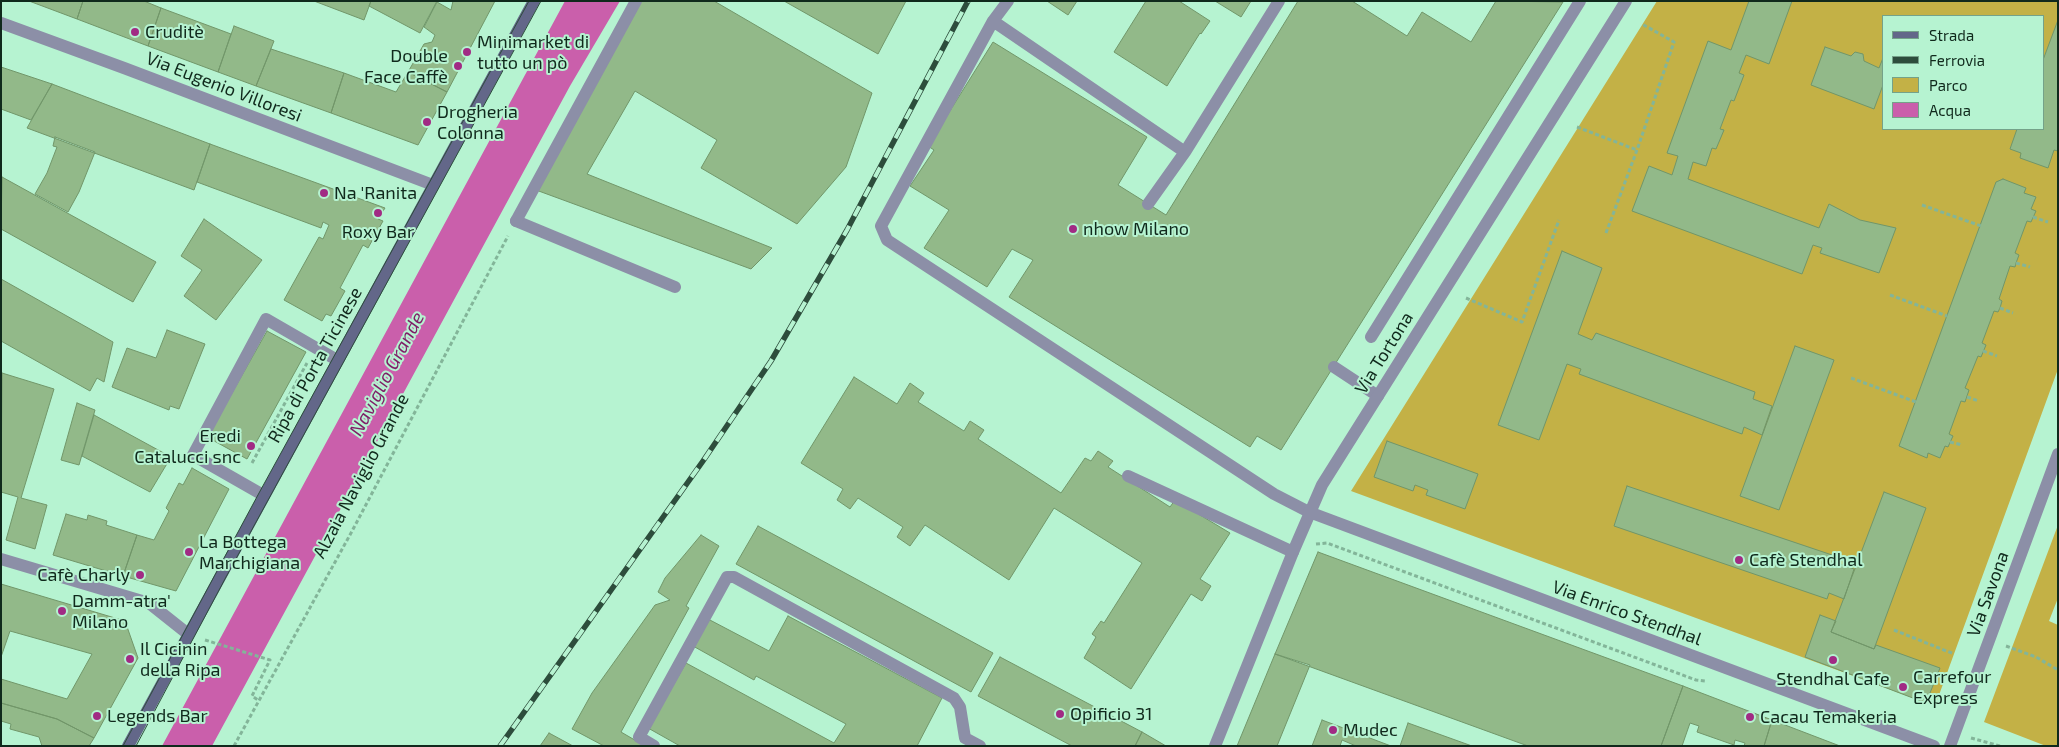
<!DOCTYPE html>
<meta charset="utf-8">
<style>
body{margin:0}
#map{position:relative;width:2059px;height:747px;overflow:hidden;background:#b6f3d1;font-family:"Exo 2",sans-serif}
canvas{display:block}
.frame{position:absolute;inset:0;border:2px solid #10291c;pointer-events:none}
.legend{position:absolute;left:1882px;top:15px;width:162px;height:115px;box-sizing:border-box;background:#b6f3d1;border:1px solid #74a289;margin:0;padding:6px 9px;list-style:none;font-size:15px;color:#10291c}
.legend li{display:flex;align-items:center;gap:10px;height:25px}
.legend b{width:25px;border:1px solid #74a289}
</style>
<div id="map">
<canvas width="2059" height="747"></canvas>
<div class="frame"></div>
<ul class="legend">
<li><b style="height:6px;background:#636789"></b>Strada</li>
<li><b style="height:6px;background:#2d4d3c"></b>Ferrovia</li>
<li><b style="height:14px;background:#c3b146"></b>Parco</li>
<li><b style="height:14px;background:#ca5fab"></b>Acqua</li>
</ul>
</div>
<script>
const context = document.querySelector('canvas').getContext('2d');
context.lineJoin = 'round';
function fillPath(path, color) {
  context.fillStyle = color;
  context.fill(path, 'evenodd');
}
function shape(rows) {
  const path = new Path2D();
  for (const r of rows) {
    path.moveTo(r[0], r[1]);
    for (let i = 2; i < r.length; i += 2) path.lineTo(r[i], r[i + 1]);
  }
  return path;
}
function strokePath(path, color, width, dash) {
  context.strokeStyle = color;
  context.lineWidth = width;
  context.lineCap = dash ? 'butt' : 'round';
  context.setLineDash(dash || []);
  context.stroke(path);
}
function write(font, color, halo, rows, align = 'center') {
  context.font = font + ' "Exo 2",sans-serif';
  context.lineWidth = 4;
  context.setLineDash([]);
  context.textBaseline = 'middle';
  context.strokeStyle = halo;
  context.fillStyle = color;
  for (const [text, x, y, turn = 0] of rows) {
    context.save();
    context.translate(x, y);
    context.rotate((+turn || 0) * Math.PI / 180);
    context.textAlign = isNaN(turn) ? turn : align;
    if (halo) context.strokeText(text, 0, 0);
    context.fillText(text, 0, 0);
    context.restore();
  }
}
fillPath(shape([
 [1657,1,2058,1,2058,369,1935,706,1351,491],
 [1883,16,2043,16,2043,129,1883,129],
 [2058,525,2058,598,2049,621,2058,625,2058,746,2046,746,1984,722]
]), '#c3b146');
fillPath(shape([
 [565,1,620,1,570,86,212,746,162,746]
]), '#ca5fab');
const building = shape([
 [29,1,83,1,77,19,29,1],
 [83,1,144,1,161,8,148,46,77,19,83,1],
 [314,1,371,1,364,20,314,1],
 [371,1,437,1,420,33,369,6,371,1],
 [453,1,495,1,447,92,408,72,424,44,432,42,435,35,424,27,437,2,451,10,453,1],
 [641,1,714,1,872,93,846,167,797,224,701,168,717,140,635,91,587,174,772,248,751,269,536,190,641,1],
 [784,1,906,1,878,54,784,1],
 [1047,1,1077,1,1068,15,1047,1],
 [1146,1,1179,1,1210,21,1201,34,1200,33,1167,86,1114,52,1146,1],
 [1215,1,1251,1,1241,17,1215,1],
 [1298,1,1352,1,1407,36,1422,12,1471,42,1496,1,1563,2,1281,450,1257,436,1250,447,1009,297,1033,260,1012,249,987,287,924,248,949,210,910,186,934,150,928,146,993,42,1147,137,1118,185,1166,215,1298,1],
 [1749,1,1792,1,1769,64,1746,55,1739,73,1744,75,1734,101,1731,100,1720,129,1724,130,1716,149,1712,148,1706,166,1693,162,1688,179,1819,228,1829,204,1860,220,1896,228,1879,273,1820,253,1822,248,1813,245,1802,274,1632,211,1649,166,1672,175,1678,156,1667,153,1708,41,1731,50,1749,1],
 [161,8,231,34,218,72,148,46,161,8],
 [2058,20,2058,151,2054,150,2048,168,2020,158,2021,153,2010,149,2017,129,2043,129,2043,60,2058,20],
 [234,26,274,41,256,86,218,72,234,26],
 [1825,47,1851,56,1855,52,1863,54,1864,61,1879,68,1883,58,1883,85,1874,109,1811,85,1825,47],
 [271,49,344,73,331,113,256,86,271,49],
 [1,67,52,84,31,120,1,109,1,67],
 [408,72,447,92,418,145,331,113,344,73,396,92,408,72],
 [52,84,210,144,194,190,27,128,52,84],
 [55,137,95,152,79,192,68,212,35,194,47,173,57,147,53,146,55,137],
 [210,144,385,208,378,219,383,221,368,248,363,245,340,288,345,291,331,316,326,314,322,321,284,300,319,237,323,239,329,225,323,222,321,228,197,182,210,144],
 [2,177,156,262,133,302,1,229,2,177],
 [2003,179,2026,188,2024,193,2036,197,2031,209,2036,211,2031,222,2027,221,2015,253,2019,255,2016,263,2015,267,2010,266,1999,299,2002,301,2000,308,1998,312,1994,311,1982,343,1986,345,1981,357,1978,356,1965,388,1969,390,1965,402,1961,401,1949,434,1953,436,1948,447,1945,446,1940,458,1928,453,1927,458,1899,446,1996,182,2003,179],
 [204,219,262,260,216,320,184,296,202,270,181,256,204,219],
 [1562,251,1602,268,1578,334,1592,340,1596,333,1755,392,1753,399,1772,406,1762,435,1744,427,1742,434,1579,374,1581,369,1567,364,1539,440,1498,425,1562,251],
 [1,279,113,342,104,382,97,378,90,391,1,341,1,279],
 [167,330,205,344,179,409,170,406,169,410,112,387,127,348,156,358,167,330],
 [267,331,306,352,247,459,207,437,267,331],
 [1795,346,1834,360,1779,510,1740,496,1795,346],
 [2,373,54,389,21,498,47,505,35,549,6,540,18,497,1,492,2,373],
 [854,377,897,404,910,383,924,393,918,402,964,431,970,421,984,430,978,439,1061,493,1085,458,1091,461,1098,451,1113,461,1108,467,1170,507,1175,500,1230,533,1200,579,1211,586,1202,601,1191,594,1131,689,1084,658,1096,637,1092,634,1101,621,1104,623,1142,563,1054,508,1009,580,925,525,910,546,897,537,903,527,858,498,850,509,837,500,843,489,801,463,854,377],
 [77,403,95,410,79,465,61,460,77,403],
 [94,415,171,457,150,492,82,456,94,415],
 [1387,441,1478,474,1465,509,1426,495,1428,490,1415,485,1413,491,1374,477,1387,441],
 [192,468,229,489,176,591,123,576,137,535,154,540,169,511,166,508,179,483,183,485,192,468],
 [1627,486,1841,558,1840,564,1854,569,1844,599,1829,593,1827,599,1614,526,1627,486],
 [1884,492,1926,508,1874,649,1831,632,1884,492],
 [66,514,87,520,88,515,107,521,106,525,137,535,123,576,53,555,66,514],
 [758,526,993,653,971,692,736,564,758,526],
 [701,535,719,546,686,606,689,608,621,732,645,746,604,746,572,729,592,693,655,605,670,600,658,592,665,578,701,535],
 [1318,552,1683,686,1661,746,1528,746,1275,654,1318,552],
 [1,584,125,621,138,658,94,738,57,719,1,703,1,679,67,699,92,654,10,631,1,657,1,584],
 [1820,615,1836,621,1831,632,1874,649,1876,645,1940,668,1926,703,1805,657,1820,615],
 [788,616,942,698,917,746,680,746,648,728,686,663,834,743,846,724,756,676,754,680,693,646,708,619,769,651,788,616],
 [1275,654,1310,665,1277,746,1237,746,1275,654],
 [1000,657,1142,732,1135,746,1072,746,978,696,1000,657],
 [1683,686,1772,720,1764,746,1744,746,1745,743,1735,740,1734,745,1697,732,1699,726,1690,723,1682,746,1661,746,1683,686],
 [1,703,57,719,94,738,89,746,42,746,39,737,10,729,11,724,1,721,1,703],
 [1322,720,1391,746,1356,746,1342,740,1340,746,1312,746,1322,720],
 [1772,720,1840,746,1764,746,1772,720],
 [1408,723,1472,746,1400,746,1408,723],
 [1142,732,1166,746,1135,746,1142,732],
 [549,733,573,746,540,746,549,733]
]);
fillPath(building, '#92b989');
strokePath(building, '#719669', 1);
strokePath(shape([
 [1577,127,1637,150],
 [1922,205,1981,226],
 [2033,217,2048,222],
 [1606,233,1637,150,1674,42,1642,24],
 [2016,263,2030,267],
 [1890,295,1947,316],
 [1466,298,1522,322,1559,220],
 [2000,308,2013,313],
 [1983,351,1997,356],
 [1851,378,1916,402],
 [1967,397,1979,401],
 [1950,442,1962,445],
 [252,463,307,363],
 [1316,544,1327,543,1696,680,1705,681],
 [1894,630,1954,654],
 [205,640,270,660,252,696,258,700],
 [2006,646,2036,657,2058,670],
 [1971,738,2000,746],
 [234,746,351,533,508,236]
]), '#83b599', 3, [4, 2.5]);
strokePath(shape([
 [1279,1,1185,152,993,21,881,226,887,240,1274,494,1309,512],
 [993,21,1008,1],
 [1148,204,1185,152],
 [516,221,675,287],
 [1371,337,1580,1],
 [1334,367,1378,396],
 [1128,476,1293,552],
 [263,495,193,455,266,319,337,360],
 [654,746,639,737,727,577,734,577,954,698,960,707,965,738,980,746]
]), '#8c8fa7', 12);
strokePath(shape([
 [1,23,124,68,433,185],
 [516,221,636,1],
 [1309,512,1934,746],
 [1,559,149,603,188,634],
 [1215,746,1293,552,1322,485,1626,1],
 [1950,746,2058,454]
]), '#8c8fa7', 12);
strokePath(shape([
 [128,746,534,1]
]), '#636789', 12);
strokePath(shape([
 [123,746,259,493,529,1],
 [136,746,226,577,541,1]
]), '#2d4d3c', 1);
const rail = shape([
 [500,746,703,461,771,361,847,230,968,1]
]);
strokePath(rail, '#2d4d3c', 5.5);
strokePath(rail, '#b6f3d1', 4, [11]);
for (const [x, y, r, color] of [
 [135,32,5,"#a12b84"],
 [467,52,5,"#a12b84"],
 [458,66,5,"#a12b84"],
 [427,122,5,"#a12b84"],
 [324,193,5,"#a12b84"],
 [378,213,5,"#a12b84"],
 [1073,229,5,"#a12b84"],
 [251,446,5,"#a12b84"],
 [189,552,5,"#a12b84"],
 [1739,560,5,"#a12b84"],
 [140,575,5,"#a12b84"],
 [62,611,5,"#a12b84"],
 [130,659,5,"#a12b84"],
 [1833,660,5,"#a12b84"],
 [1903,687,5,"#a12b84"],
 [1060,714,5,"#a12b84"],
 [97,716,5,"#a12b84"],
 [1750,717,5,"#a12b84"],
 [1333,730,5,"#a12b84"]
]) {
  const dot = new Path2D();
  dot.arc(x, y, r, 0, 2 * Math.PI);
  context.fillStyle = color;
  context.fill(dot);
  strokePath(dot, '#b6f3d1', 2);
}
write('18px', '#10291c', '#b6f3d1', [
 ["Cruditè",145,32],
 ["Minimarket di",477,42],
 ["tutto un pò",477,63],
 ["Double",448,56,"right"],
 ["Face Caffè",448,77,"right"],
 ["Drogheria",437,112],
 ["Colonna",437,133],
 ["Na 'Ranita",334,193],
 ["nhow Milano",1083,229],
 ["Roxy Bar",378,232,"center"],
 ["Eredi",241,436,"right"],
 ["Catalucci snc",241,457,"right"],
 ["La Bottega",199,542],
 ["Marchigiana",199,563],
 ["Cafè Stendhal",1749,560],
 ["Cafè Charly",130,575,"right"],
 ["Damm-atra'",72,601],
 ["Milano",72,622],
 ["Il Cicinin",140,649],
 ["della Ripa",140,670],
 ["Carrefour",1913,677],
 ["Express",1913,698],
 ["Stendhal Cafe",1833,679,"center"],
 ["Opificio 31",1070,714],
 ["Legends Bar",107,716],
 ["Cacau Temakeria",1760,717],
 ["Mudec",1343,730]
], 'left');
write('18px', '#10291c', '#b6f3d1', [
 ["Via Eugenio Villoresi",224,87,21],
 ["Via Tortona",1384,353,-58],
 ["Ripa di Porta Ticinese",315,365,-61],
 ["Alzaia Naviglio Grande",361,476,-62],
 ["Via Savona",1988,594,-70],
 ["Via Enrico Stendhal",1627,613,20]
]);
write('italic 19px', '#7f1e67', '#b6f3d1', [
 ["Naviglio Grande",387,374,-62]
]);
</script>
